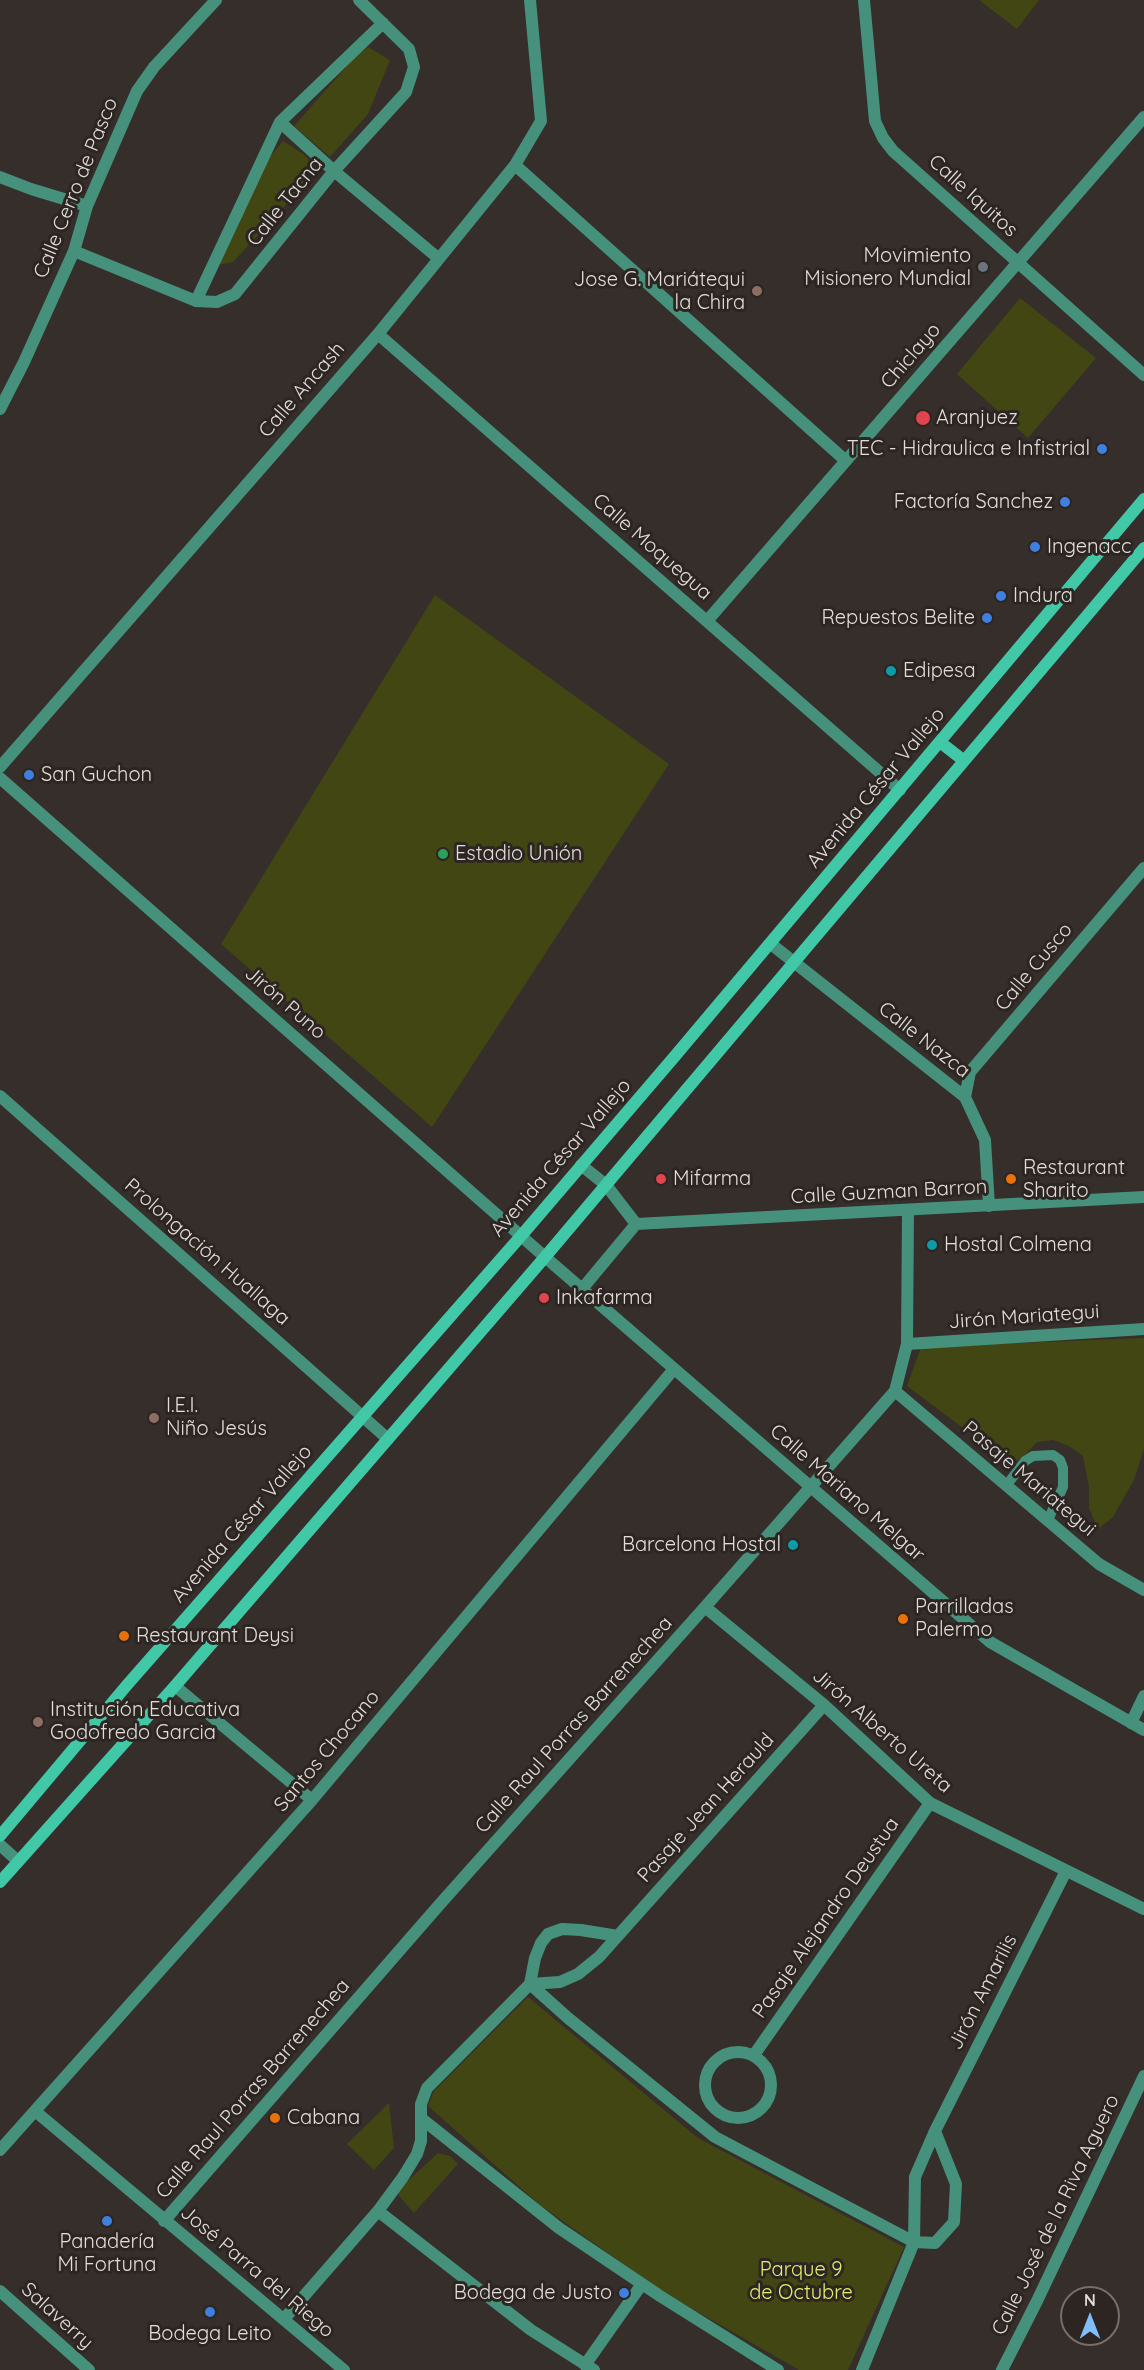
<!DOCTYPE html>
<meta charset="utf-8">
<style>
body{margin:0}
#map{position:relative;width:1144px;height:2370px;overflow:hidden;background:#362e2b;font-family:Quicksand,sans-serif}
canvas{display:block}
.north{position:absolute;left:1060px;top:2286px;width:60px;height:60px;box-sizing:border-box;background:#2c2521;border:2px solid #756f6b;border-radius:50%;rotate:0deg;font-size:16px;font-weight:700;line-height:24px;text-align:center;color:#e2dddb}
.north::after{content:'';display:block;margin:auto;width:21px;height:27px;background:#81bdfa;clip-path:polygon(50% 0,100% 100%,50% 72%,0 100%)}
</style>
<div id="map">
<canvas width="1144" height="2370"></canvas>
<div class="north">N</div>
</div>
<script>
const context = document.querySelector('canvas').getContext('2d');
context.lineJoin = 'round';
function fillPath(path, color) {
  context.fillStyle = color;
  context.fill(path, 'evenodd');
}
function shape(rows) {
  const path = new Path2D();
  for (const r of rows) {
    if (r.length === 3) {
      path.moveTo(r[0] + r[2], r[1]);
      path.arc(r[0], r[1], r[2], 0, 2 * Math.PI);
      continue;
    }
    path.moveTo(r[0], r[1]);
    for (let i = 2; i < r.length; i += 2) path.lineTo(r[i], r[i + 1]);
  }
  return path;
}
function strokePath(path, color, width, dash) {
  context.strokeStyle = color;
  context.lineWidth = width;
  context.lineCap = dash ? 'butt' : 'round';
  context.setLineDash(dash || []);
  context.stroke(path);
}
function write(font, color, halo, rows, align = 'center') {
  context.font = font + ' Quicksand,sans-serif';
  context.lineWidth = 6;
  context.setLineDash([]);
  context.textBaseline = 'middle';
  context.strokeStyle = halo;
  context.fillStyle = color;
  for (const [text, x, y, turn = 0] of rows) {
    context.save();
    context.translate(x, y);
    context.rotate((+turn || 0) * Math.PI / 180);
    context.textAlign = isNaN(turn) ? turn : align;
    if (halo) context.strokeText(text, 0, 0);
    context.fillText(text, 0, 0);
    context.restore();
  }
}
fillPath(shape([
 [979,0,1039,0,1017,29],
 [368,47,390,60,368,114,330,157,294,126,355,57],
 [283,141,303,154,319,169,233,262,218,265,269,158],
 [1020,298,1096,358,1028,438,957,374],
 [435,595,669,764,432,1127,221,944],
 [1144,1338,1144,1449,1134,1480,1113,1517,1098,1529,1089,1508,1089,1487,1083,1456,1069,1446,1053,1440,1037,1442,1024,1456,1011,1464,907,1386,921,1347],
 [528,1997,698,2138,904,2247,848,2370,799,2370,663,2292,540,2205,428,2106,434,2091],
 [389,2103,394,2148,374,2170,347,2144],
 [438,2153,450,2156,458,2164,414,2213,399,2196,399,2189]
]), '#424613');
strokePath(shape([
 [1006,1486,1025,1461,1033,1456,1053,1455,1060,1460,1063,1468,1063,1487,1048,1520]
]), '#45917c', 10);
strokePath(shape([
 [530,1984,568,2018,715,2137,914,2242],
 [422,2119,559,2228,660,2296,778,2370],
 [585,2365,642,2284]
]), '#45917c', 12);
strokePath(shape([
 [864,0,875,121,883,138,893,151,1144,375],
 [280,122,334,171,438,258],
 [515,165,846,461],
 [0,177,31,189,87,206],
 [74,251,196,301,217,302,235,294,334,171,406,92,414,67,409,49,359,0],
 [196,301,280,122,383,23],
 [378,334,900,790],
 [0,409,24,362,74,251,87,206,137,91,154,67,216,0],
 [707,621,1144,117],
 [0,767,378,334,515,165,541,121,530,0],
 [0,778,545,1257,990,1642,1144,1730],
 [771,944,965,1097,985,1140,989,1206],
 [0,1096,388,1439],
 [965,1097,970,1072,1144,868],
 [581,1165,606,1185,636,1224],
 [636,1224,1144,1197],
 [582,1289,636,1224],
 [907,1344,1144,1329],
 [895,1391,1099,1564,1144,1590],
 [705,1607,824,1705,930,1803,1144,1909],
 [175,1686,312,1800],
 [1131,1723,1144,1696],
 [0,1845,18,1861],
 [530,1984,560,1982,578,1974,599,1957,824,1705],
 [738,2085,33],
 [754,2055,930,1803],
 [35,2111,344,2370],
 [0,2150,312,1800,674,1369],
 [378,2211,531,2330,594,2370],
 [164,2221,440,1904,705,1607,895,1391,907,1344,908,1211],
 [914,2242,935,2243,954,2222,956,2184,935,2131],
 [0,2291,89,2370],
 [284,2319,378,2211,403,2177,417,2154,421,2141,421,2104,427,2088,530,1984,535,1958,541,1943,548,1934,562,1929,581,1930,618,1936],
 [862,2370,914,2242,915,2177,935,2131,1066,1871],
 [1002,2370,1037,2301,1144,2076]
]), '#45917c', 12);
strokePath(shape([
 [940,742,963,760],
 [0,1836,127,1685,521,1236,675,1056,1144,499],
 [0,1882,175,1686,545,1257,1144,548]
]), '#40c8a7', 12);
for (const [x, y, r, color] of [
 [983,267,6,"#6b7280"],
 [757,291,6,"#8d6e63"],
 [923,418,8,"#e0444e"],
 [1102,449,6,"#3f7fe0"],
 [1065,502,6,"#3f7fe0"],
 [1035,547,6,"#3f7fe0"],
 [1001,596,6,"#3f7fe0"],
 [987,618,6,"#3f7fe0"],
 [891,671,6,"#0f9aa8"],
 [29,775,6,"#3f7fe0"],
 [443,854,6,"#2e9e5b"],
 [661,1179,6,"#e0444e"],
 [1011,1179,6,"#e8710a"],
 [932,1245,6,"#0f9aa8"],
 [544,1298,6,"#e0444e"],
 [154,1418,6,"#8d6e63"],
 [793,1545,6,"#0f9aa8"],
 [903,1619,6,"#e8710a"],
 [124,1636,6,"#e8710a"],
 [38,1722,6,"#8d6e63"],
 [275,2118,6,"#e8710a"],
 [107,2221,6,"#3f7fe0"],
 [624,2293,6,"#3f7fe0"],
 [210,2312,6,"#3f7fe0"]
]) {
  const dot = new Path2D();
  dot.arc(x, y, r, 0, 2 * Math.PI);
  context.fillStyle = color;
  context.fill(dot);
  strokePath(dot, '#2c2521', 2);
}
write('20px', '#e2dddb', '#2c2521', [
 ["Calle Cerro de Pasco",76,188,-68],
 ["Calle Iquitos",973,196,42],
 ["Calle Tacna",285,202,-51],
 ["Chiclayo",911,356,-49],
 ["Calle Ancash",302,390,-49],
 ["Calle Moquegua",652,547,41],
 ["Avenida César Vallejo",876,788,-50],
 ["Calle Cusco",1034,967,-50],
 ["Jirón Puno",285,1003,41],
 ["Calle Nazca",924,1040,38],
 ["Avenida César Vallejo",561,1158,-49],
 ["Calle Guzman Barron",889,1192,-3],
 ["Prolongación Huallaga",207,1252,41],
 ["Jirón Mariategui",1024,1317,-4],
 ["Pasaje Mariategui",1029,1479,40],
 ["Calle Mariano Melgar",847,1493,41],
 ["Avenida César Vallejo",242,1524,-49],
 ["Calle Raul Porras Barrenechea",574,1725,-48],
 ["Jirón Alberto Ureta",882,1731,41],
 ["Santos Chocano",327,1751,-50],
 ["Pasaje Jean Herauld",706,1808,-48],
 ["Pasaje Alejandro Deustua",826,1918,-55],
 ["Jirón Amarilis",983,1992,-63],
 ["Calle Raul Porras Barrenechea",253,2089,-49],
 ["Calle José de la Riva Aguero",1056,2215,-64],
 ["José Parra del Riego",257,2272,40],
 ["Salaverry",57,2316,42]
]);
write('20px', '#e2dddb', '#2c2521', [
 ["Movimiento",971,256,"right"],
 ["Misionero Mundial",971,279,"right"],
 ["Jose G. Mariátequi",745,280,"right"],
 ["la Chira",745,303,"right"],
 ["Aranjuez",936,418],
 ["TEC - Hidraulica e Infistrial",1090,449,"right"],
 ["Factoría Sanchez",1053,502,"right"],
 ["Ingenacc",1047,547],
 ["Indura",1013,596],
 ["Repuestos Belite",975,618,"right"],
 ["Edipesa",903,671],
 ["San Guchon",41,775],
 ["Estadio Unión",455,854],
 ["Restaurant",1023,1168],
 ["Sharito",1023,1191],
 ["Mifarma",673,1179],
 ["Hostal Colmena",944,1245],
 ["Inkafarma",556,1298],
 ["I.E.I.",166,1406],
 ["Niño Jesús",166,1429],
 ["Barcelona Hostal",781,1545,"right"],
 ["Parrilladas",915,1607],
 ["Palermo",915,1630],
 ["Restaurant Deysi",136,1636],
 ["Institución Educativa",50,1710],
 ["Godofredo Garcia",50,1733],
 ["Cabana",287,2118],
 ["Panadería",107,2242,"center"],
 ["Mi Fortuna",107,2265,"center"],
 ["Bodega de Justo",612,2293,"right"],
 ["Bodega Leito",210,2334,"center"]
], 'left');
write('20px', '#e2ef6c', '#2c2521', [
 ["Parque 9",801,2270],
 ["de Octubre",801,2293]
]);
</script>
